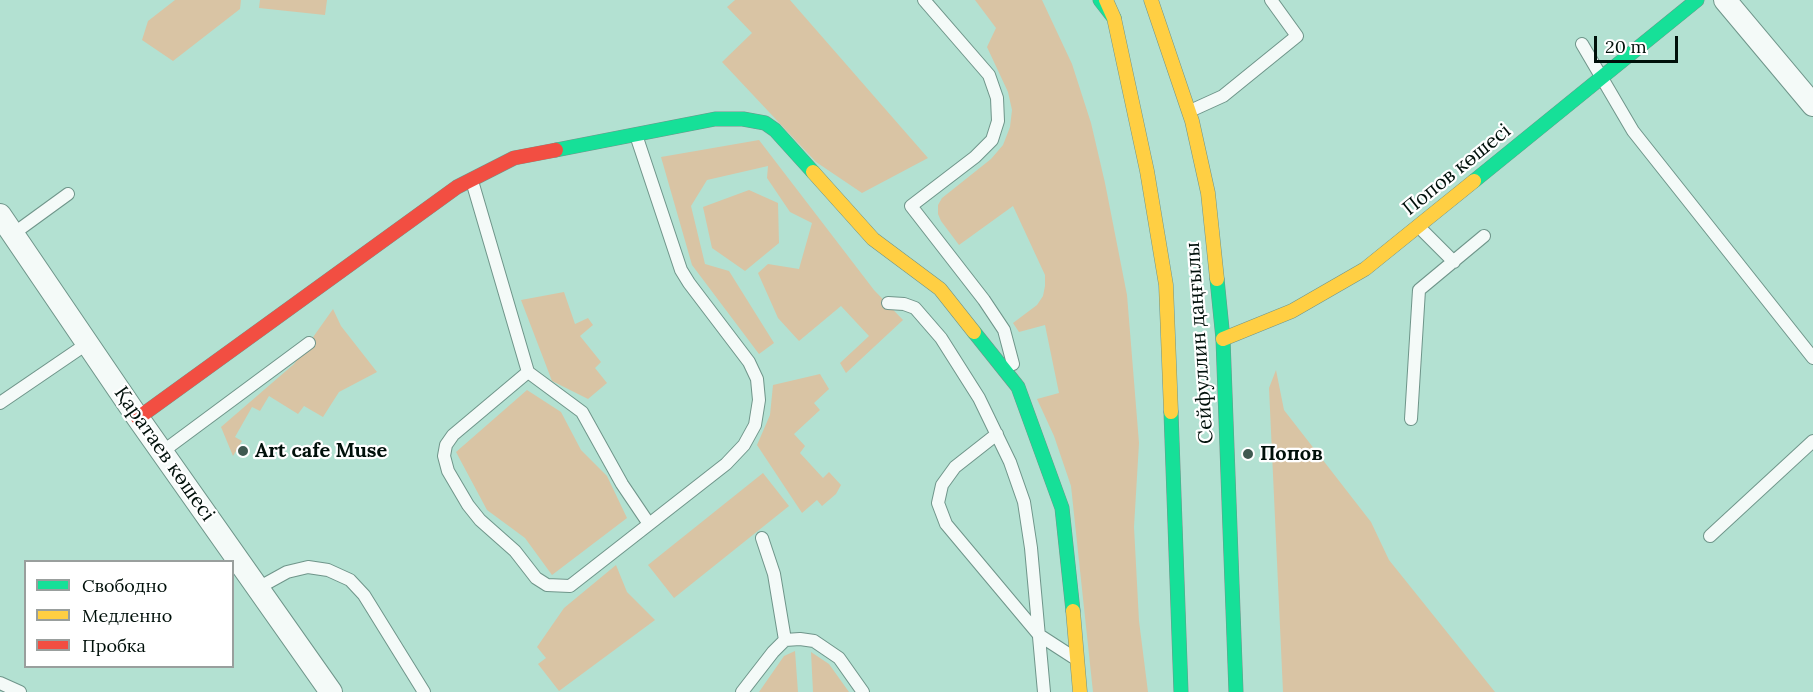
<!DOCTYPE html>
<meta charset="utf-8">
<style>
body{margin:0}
#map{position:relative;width:1813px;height:692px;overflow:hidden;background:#b3e1d2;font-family:Lora,serif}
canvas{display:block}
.legend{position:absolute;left:24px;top:560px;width:210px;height:108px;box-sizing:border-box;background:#fff;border:2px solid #999f9d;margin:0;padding:8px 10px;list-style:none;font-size:18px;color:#00100a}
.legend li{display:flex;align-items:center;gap:12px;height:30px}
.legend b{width:30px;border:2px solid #999f9d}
.scale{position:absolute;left:1594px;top:36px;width:84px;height:27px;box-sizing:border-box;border:3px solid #00100a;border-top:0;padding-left:8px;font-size:18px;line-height:21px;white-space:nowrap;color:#00100a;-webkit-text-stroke:4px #fff;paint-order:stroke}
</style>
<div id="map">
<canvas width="1813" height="692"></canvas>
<ul class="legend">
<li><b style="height:8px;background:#16e098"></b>Свободно</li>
<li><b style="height:8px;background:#ffcf43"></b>Медленно</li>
<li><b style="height:8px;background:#f24e42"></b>Пробка</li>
</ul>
<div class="scale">20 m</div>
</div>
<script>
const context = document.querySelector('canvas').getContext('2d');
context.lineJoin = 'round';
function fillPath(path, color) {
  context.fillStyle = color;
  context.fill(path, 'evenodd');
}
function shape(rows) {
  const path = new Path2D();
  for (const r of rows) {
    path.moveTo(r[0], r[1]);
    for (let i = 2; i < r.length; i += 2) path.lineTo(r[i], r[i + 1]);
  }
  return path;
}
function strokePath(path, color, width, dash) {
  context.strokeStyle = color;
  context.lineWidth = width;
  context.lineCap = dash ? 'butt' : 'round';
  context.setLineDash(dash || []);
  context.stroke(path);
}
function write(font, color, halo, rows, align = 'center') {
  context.font = font + ' Lora,serif';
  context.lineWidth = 4.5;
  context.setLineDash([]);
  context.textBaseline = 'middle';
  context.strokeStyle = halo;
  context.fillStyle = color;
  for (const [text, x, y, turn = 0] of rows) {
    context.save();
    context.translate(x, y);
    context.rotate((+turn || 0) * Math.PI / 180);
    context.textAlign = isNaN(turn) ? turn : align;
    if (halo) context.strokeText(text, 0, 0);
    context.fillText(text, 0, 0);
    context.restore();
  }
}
fillPath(shape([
 [175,0,241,0,240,9,173,61,142,40,148,21],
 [260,0,327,0,325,15,259,8],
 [735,0,790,0,928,158,862,193,816,162,722,62,752,33,727,7],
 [975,0,1042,0,1072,64,1091,123,1105,183,1127,295,1139,443,1134,527,1139,621,1148,692,1093,692,1071,486,1054,436,1037,399,1059,393,1045,325,1019,332,1013,323,1037,305,1043,296,1045,286,1045,275,1013,206,959,245,941,221,938,214,938,205,942,198,991,159,1003,145,1010,127,1012,110,1008,92,987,47,996,28],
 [759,140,874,290,903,320,846,373,840,363,869,336,841,306,799,341,778,318,758,273,768,264,799,269,812,223,790,212,767,178,768,166,707,180,691,206,705,264,729,271,774,343,759,354,692,265,661,157],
 [749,190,778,203,779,243,745,271,712,248,703,207],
 [564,292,575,324,588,318,593,325,580,336,601,362,595,368,607,383,588,399,552,381,521,300],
 [333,309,341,326,377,372,339,392,323,417,304,406,298,414,269,396,260,411,252,407,235,437,242,441,233,456,221,427,294,364],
 [1276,370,1284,410,1371,522,1389,560,1495,692,1283,692,1269,388],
 [820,374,829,389,814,403,820,410,794,434,805,446,800,453,823,478,829,472,841,485,836,494,822,506,817,500,802,513,757,445,770,415,773,385],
 [527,390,561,412,581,450,607,476,627,518,552,575,525,538,487,510,456,452],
 [763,473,789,506,674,598,648,565],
 [616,565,627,592,655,620,559,691,538,664,546,658,537,647,564,608],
 [795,651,798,692,759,692,784,656],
 [811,652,829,664,849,692,813,692]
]), '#d9c4a4');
const lane = shape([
 [924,0,989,75,997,98,998,121,992,140,975,157,911,206,984,300,1004,330,1013,364],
 [1582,44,1633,131,1813,358],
 [1190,111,1223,96,1297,36,1271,0],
 [472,181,528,372,453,435,446,445,444,456,448,471,468,505,480,520,515,551,536,578,547,585,570,586,726,464,744,445,755,425,759,400,757,379,749,362,689,283,681,270,636,135],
 [1419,227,1454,262],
 [13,234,68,194],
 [888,303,904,304,915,308,941,338,979,398,1010,462,1024,502,1031,548,1044,692],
 [528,372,582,412,622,484,649,524],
 [0,403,88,343],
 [1411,419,1419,290,1484,236],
 [997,434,955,467,942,485,938,503,946,524,1039,635,1073,657],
 [162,452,309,343],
 [1710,536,1813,441],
 [762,538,774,574,785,640],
 [258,588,287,572,308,567,328,570,350,580,364,595,424,692],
 [0,683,20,692],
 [742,692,773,652,785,640,800,639,814,641,839,658,863,692]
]);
const street = shape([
 [1725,0,1813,105],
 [0,215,138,418,331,692]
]);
const fast = shape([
 [1100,0,1114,18],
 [556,150,715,119,743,119,765,123,775,130,813,172],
 [1474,181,1697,0],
 [1217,279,1223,339,1236,692],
 [974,332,1018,387,1062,508,1073,611],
 [1171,412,1181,692]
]);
const slow = shape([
 [1106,0,1114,18,1147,171,1166,285,1171,412],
 [1151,0,1192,121,1208,193,1217,279],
 [813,172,873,239,940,289,974,332],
 [1223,339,1292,311,1365,269,1474,181],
 [1073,611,1080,692]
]);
const jam = shape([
 [138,418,457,187,514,158,556,150]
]);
strokePath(lane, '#6f958a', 14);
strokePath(street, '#6f958a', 24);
strokePath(fast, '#6f958a', 15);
strokePath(slow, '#6f958a', 15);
strokePath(jam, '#6f958a', 15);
strokePath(lane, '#f4faf8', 12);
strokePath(street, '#f4faf8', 22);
strokePath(fast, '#16e098', 14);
strokePath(slow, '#ffcf43', 14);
strokePath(jam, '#f24e42', 14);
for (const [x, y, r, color] of [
 [243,451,6,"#3f5950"],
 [1248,454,6,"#3f5950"]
]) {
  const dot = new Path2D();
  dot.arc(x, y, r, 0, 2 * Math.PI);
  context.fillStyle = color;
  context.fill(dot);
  strokePath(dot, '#fff', 2);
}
write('20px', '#00100a', '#fff', [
 ["Попов көшесі",1457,170,-39],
 ["Сейфуллин даңғылы",1200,343,-94],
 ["Қаратаев көшесі",164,454,55]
]);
write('bold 20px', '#00100a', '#fff', [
 ["Art cafe Muse",255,451],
 ["Попов",1260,454]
], 'left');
</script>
